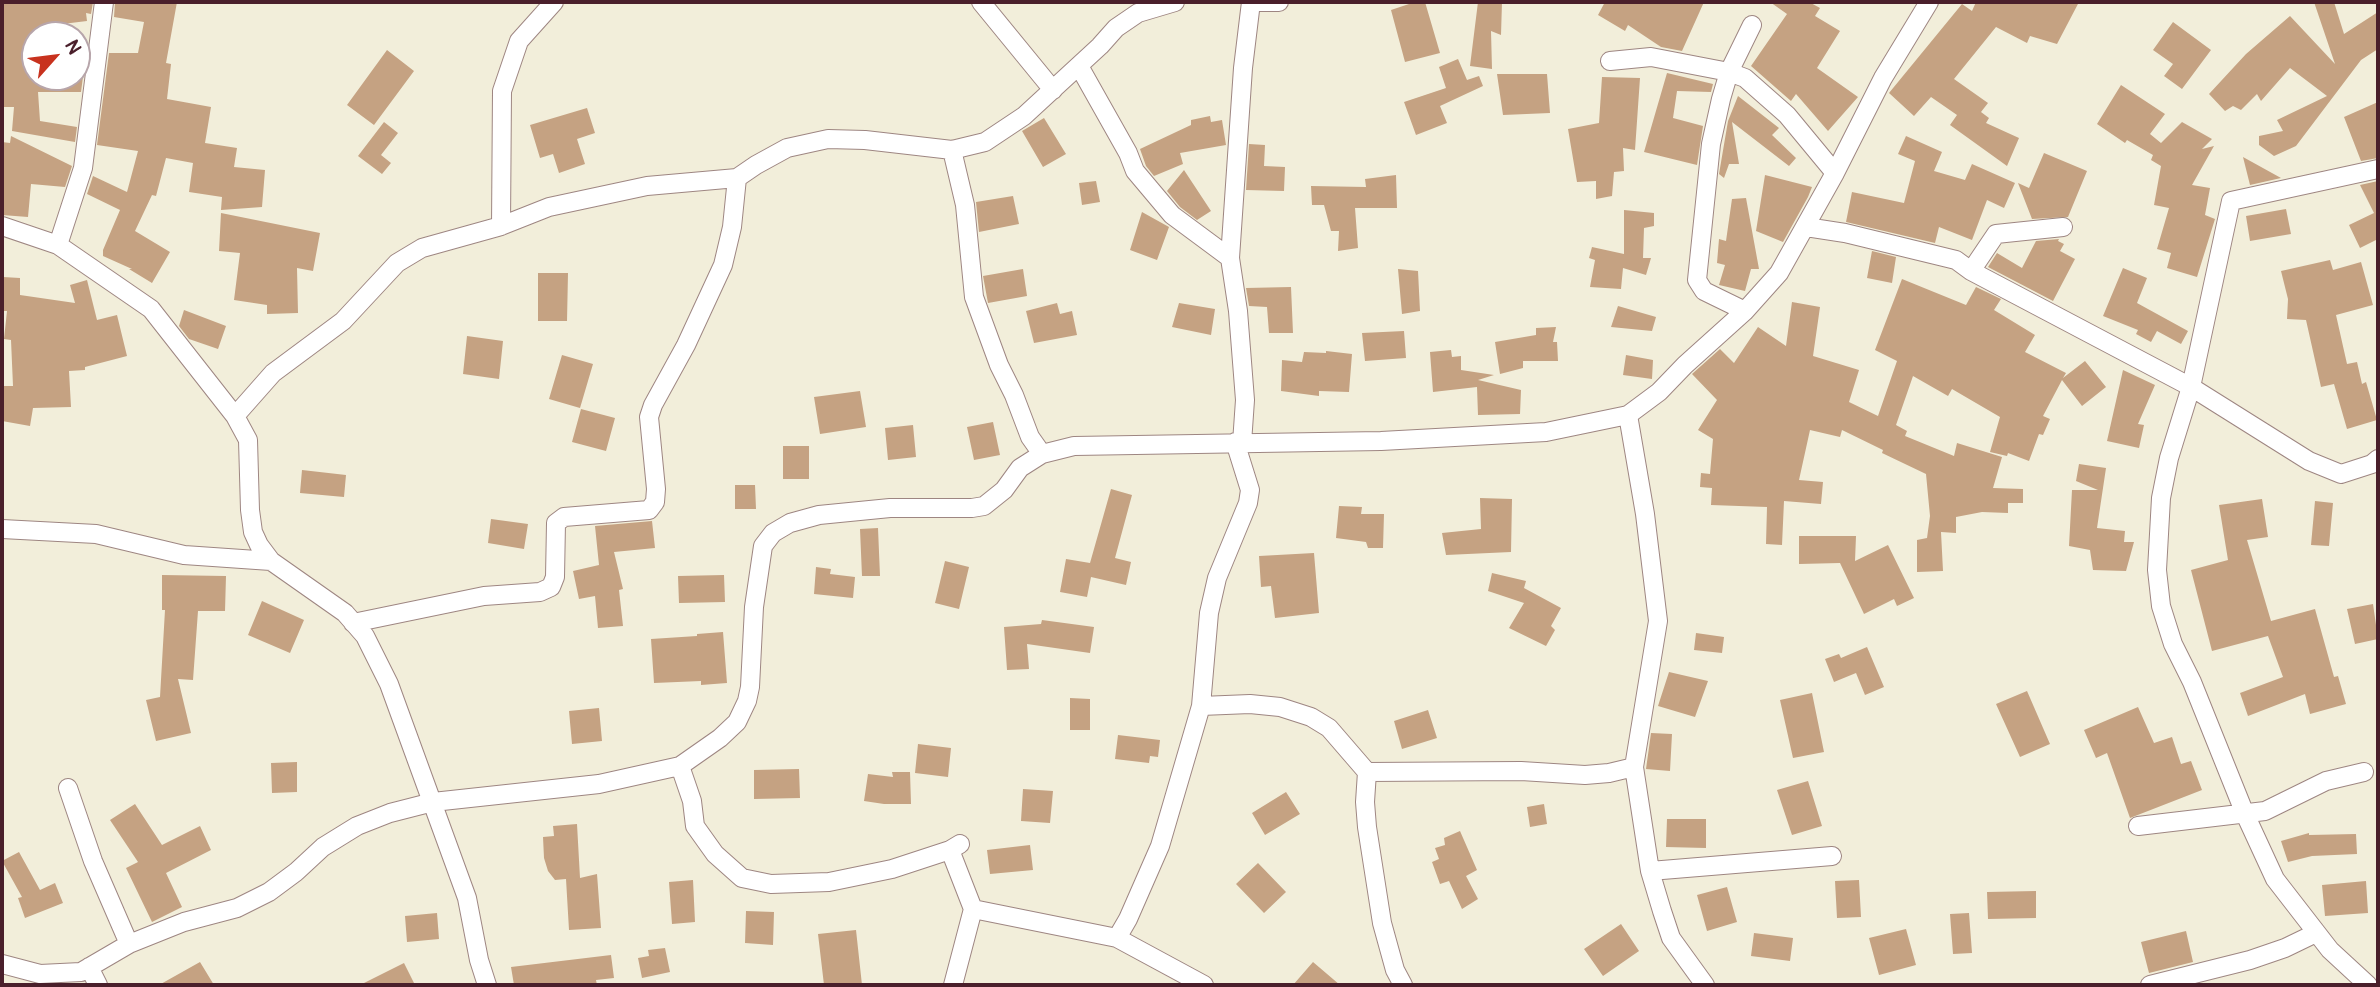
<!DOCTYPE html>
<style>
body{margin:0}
#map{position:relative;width:2380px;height:987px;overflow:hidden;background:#f2eeda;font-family:Pangolin,sans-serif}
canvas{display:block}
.frame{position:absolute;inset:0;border:4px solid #4a1f2b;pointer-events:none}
.north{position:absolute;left:21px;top:21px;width:70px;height:70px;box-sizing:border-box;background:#fff;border:2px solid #b7a5aa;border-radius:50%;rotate:62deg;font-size:19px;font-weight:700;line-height:28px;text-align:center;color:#4a1f2b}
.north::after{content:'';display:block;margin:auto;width:24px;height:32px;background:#c8321e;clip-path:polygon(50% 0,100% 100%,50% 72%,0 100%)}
</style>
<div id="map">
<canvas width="2380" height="987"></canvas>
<div class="frame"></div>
<div class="north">N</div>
</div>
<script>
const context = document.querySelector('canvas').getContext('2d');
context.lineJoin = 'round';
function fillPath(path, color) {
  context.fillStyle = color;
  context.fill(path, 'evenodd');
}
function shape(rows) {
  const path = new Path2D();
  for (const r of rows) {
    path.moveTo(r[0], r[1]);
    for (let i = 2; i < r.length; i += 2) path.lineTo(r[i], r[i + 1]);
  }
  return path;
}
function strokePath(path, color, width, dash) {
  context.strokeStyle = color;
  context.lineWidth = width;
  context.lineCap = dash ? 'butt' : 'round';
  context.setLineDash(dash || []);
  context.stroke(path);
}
fillPath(shape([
 [2,2,93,2,91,14,86,13,87,21,38,27,40,35,35,35,35,77,77,77,77,54,86,54,81,92,38,92,40,121,77,127,75,142,12,131,14,107,2,107],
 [115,2,177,2,166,63,171,64,167,99,211,107,205,143,237,148,234,167,265,170,262,207,221,210,222,197,189,192,193,163,166,158,156,196,152,195,135,231,170,252,152,283,129,269,132,269,103,256,103,250,120,210,87,194,93,176,127,192,138,151,97,145,109,53,138,53,144,22,114,17],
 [1415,2,1425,2,1440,53,1405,62,1391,10],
 [1478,2,1502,2,1501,35,1491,31,1492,69,1470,66],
 [1605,2,1704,2,1682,51,1661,47,1628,25,1625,31,1598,15],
 [1770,2,1809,2,1820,8,1815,16,1840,31,1817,68,1858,97,1828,131,1796,94,1791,101,1751,66,1787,14],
 [1976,2,2079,2,2057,44,2030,36,2027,43,1996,27,1954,79,1988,103,1981,112,1989,118,1986,123,2019,138,2007,166,1950,125,1957,115,1931,97,1914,116,1889,93,1962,4,1972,11],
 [2314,2,2334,2,2344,34,2378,12,2378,49,2361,60,2296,146,2274,156,2259,145,2259,136,2283,131,2277,120,2327,96,2290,68,2261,101,2257,94,2241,110,2233,106,2225,111,2209,94,2246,54,2290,16,2335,64],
 [2173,22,2211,50,2182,89,2164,76,2173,64,2153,50],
 [387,50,414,71,374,125,347,105],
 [1458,59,1467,80,1479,76,1483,86,1440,106,1447,123,1416,135,1404,102,1446,88,1439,67],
 [1667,73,1713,84,1711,92,1677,91,1673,118,1703,126,1697,165,1644,152],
 [1497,74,1547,74,1550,113,1503,115],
 [1602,77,1640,78,1635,150,1623,148,1624,171,1614,172,1612,196,1596,199,1596,181,1577,182,1568,129,1599,123],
 [2121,85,2165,114,2150,134,2161,143,2182,122,2212,139,2202,149,2214,146,2192,185,2210,188,2205,215,2215,219,2197,277,2167,268,2171,253,2157,249,2169,208,2154,205,2161,166,2151,160,2153,155,2127,140,2125,143,2097,124],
 [1738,96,1779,128,1772,135,1796,158,1789,166,1732,122,1739,164,1729,164,1724,178,1719,174,1728,121],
 [2378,102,2378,158,2361,161,2344,117],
 [587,108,595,133,577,139,585,164,559,173,553,154,540,158,530,125],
 [1210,116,1211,122,1222,120,1226,145,1180,153,1183,164,1154,176,1146,166,1140,149,1191,125,1191,120],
 [1044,118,1066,154,1043,167,1022,131],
 [384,122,398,133,381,155,391,163,382,174,358,156],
 [11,136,72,166,65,187,31,184,28,217,2,215,2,142,10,143],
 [1906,136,1942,152,1934,171,1965,180,1972,164,2015,183,2004,208,1987,200,1972,240,1939,227,1935,243,1846,222,1852,192,1904,203,1915,161,1898,154],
 [1249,144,1265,145,1264,166,1285,167,1284,191,1246,190],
 [2044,153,2087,171,2068,217,2032,219,2018,183,2029,188],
 [2243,157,2281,178,2250,185],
 [1184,170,1211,211,1197,220,1180,207,1167,191],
 [1396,175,1397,208,1355,208,1358,248,1338,251,1339,231,1331,231,1324,205,1312,205,1311,186,1366,187,1365,179],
 [1765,175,1812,187,1808,197,1783,242,1756,231],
 [1096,181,1100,202,1082,205,1079,183],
 [2378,181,2378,239,2360,248,2349,225,2374,213,2360,185],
 [1013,196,1019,224,979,232,976,202],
 [1746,198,1759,269,1751,269,1745,291,1719,285,1725,265,1717,263,1719,239,1726,241,1732,199],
 [2286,209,2291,234,2250,241,2246,216],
 [1624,210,1654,213,1654,226,1644,228,1643,258,1651,258,1646,275,1623,268,1621,289,1590,287,1595,260,1589,258,1592,247,1624,254],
 [1142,212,1169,227,1157,260,1130,250],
 [221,213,320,233,313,271,297,268,298,313,267,314,267,305,234,300,240,253,219,251],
 [2059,239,2058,241,2064,244,2060,251,2075,259,2053,301,1988,267,1997,253,2022,268,2036,241],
 [1872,251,1896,257,1892,283,1867,278],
 [2330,260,2333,270,2361,262,2373,305,2336,315,2347,364,2357,362,2362,384,2366,382,2377,420,2347,429,2334,384,2321,387,2306,320,2287,319,2288,299,2281,271],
 [2123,268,2147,278,2137,303,2188,331,2181,344,2157,331,2151,342,2136,334,2138,330,2103,316],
 [1023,269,1027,296,988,303,983,276],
 [1398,269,1418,271,1420,311,1402,314],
 [538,273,568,273,567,321,538,321],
 [3,277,20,278,20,295,75,303,70,285,87,280,97,320,117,315,127,356,85,367,85,370,69,371,71,407,33,408,30,426,2,421,2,386,13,386,11,340,4,339,7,311,2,311],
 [1902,279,1966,305,1976,287,2001,299,1994,310,2035,335,2025,352,2066,373,2063,378,2085,361,2106,387,2082,406,2062,380,2043,416,2050,419,2043,435,2039,434,2029,461,2008,453,2007,456,1990,452,2000,417,1952,389,1948,396,1913,376,1896,425,1907,431,1905,436,1954,456,1957,443,2002,457,1993,488,2023,489,2023,503,2008,503,2008,513,1982,512,1956,517,1956,533,1941,532,1943,571,1917,572,1917,540,1927,538,1930,516,1926,474,1882,453,1883,450,1842,430,1840,437,1810,430,1799,480,1823,482,1821,504,1784,501,1782,545,1766,544,1767,507,1711,505,1712,488,1700,487,1701,473,1710,474,1713,439,1698,430,1717,400,1692,374,1720,349,1734,363,1758,327,1786,346,1792,302,1820,307,1813,356,1859,370,1849,402,1878,416,1897,361,1875,350],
 [1291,287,1293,333,1269,333,1267,307,1249,306,1246,288],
 [1057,303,1060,314,1072,311,1077,335,1034,343,1026,311],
 [1179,303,1215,309,1211,335,1172,327],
 [1618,306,1656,317,1652,331,1611,327],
 [184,310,226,326,218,349,189,339,179,326],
 [1556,327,1553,342,1557,342,1558,361,1523,361,1523,368,1500,374,1495,342,1536,335,1536,328],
 [1404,331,1406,358,1365,361,1362,333],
 [467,336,503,341,499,379,463,374],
 [1451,350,1452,357,1461,356,1461,370,1494,375,1478,380,1521,390,1520,414,1478,415,1477,387,1433,392,1430,352],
 [1326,351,1352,354,1349,392,1319,391,1319,396,1281,391,1282,360,1302,362,1304,352,1326,353],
 [562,355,593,364,580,408,549,399],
 [1626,355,1653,360,1652,379,1623,375],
 [2123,370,2155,385,2138,424,2144,425,2139,448,2107,441],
 [860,391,866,427,820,434,814,397],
 [581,409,615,418,606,451,572,442],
 [993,422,1000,455,974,460,967,427],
 [913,425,916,457,888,460,885,428],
 [783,446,809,446,809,479,783,479],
 [2079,464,2106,468,2097,528,2125,531,2124,542,2134,542,2126,571,2093,570,2090,550,2069,546,2072,490,2098,490,2076,481],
 [302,470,346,475,344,497,300,493],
 [735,485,755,485,756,509,735,509],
 [1111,489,1132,495,1115,558,1131,562,1126,585,1091,577,1087,597,1060,592,1066,559,1090,563],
 [1480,498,1512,499,1511,552,1446,555,1442,533,1481,529],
 [2262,499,2268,537,2247,540,2271,621,2315,609,2334,677,2338,676,2346,704,2310,714,2305,694,2248,716,2240,693,2283,677,2268,636,2212,651,2191,570,2228,560,2219,505],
 [2315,501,2333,503,2329,546,2311,545],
 [1339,506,1362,507,1361,514,1384,514,1383,548,1368,548,1366,542,1336,538],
 [491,519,528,524,524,549,488,543],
 [652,521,655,548,614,552,623,589,619,590,623,626,598,628,595,596,579,599,573,571,599,565,595,526],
 [878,528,880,576,862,576,860,529],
 [1799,536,1856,536,1855,561,1888,545,1914,598,1897,606,1894,599,1864,614,1840,563,1799,564],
 [1314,553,1319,613,1275,618,1271,586,1261,587,1259,556],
 [945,561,969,567,959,609,935,603],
 [816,567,831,569,830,574,855,577,853,598,814,594],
 [1492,573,1526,581,1524,588,1561,608,1551,626,1555,630,1546,646,1509,628,1524,603,1488,591],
 [162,575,226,576,225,611,198,611,193,680,178,679,191,733,156,741,146,700,160,697,165,610,162,610],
 [724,575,725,602,679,603,678,576],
 [262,601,304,620,290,653,248,635],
 [2373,604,2378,639,2355,644,2347,609],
 [1042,620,1094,627,1090,653,1027,644,1029,669,1007,670,1004,627,1041,624],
 [723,632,727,683,701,685,701,681,654,683,651,639,697,636,697,634],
 [1696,633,1724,637,1722,653,1694,650],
 [1867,647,1884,687,1865,695,1856,673,1834,682,1825,659,1839,654,1841,658],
 [1669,672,1708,681,1695,717,1658,706],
 [2027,691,2050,744,2020,757,1996,704],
 [1812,693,1824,752,1793,758,1780,700],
 [1070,698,1090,699,1090,730,1070,730],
 [2138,707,2154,743,2172,737,2181,764,2191,761,2202,790,2130,818,2107,753,2096,758,2084,730],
 [599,708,602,741,572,744,569,711],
 [1428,710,1437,738,1402,749,1394,721],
 [1651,733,1672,734,1670,771,1646,769],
 [1118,735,1160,740,1158,757,1150,756,1149,763,1115,759],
 [918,744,951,748,948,777,915,773],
 [297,762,297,792,272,793,271,763],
 [799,769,800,798,754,799,754,770],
 [892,772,910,772,911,804,884,804,864,801,868,774,893,777],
 [1808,781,1822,826,1792,835,1777,790],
 [1023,789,1053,791,1050,823,1021,821],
 [1286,792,1300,814,1265,835,1252,813],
 [135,804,162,845,200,826,211,850,166,873,182,907,152,922,126,868,138,862,110,820],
 [1544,804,1547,824,1530,827,1527,807],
 [1667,819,1706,819,1706,848,1666,847],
 [577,824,580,878,597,874,601,928,569,930,566,879,555,880,548,871,544,858,543,837,554,836,553,826],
 [1460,831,1477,870,1466,876,1478,899,1462,909,1449,881,1440,884,1432,862,1439,859,1435,848,1445,845,1444,838],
 [2309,833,2309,835,2356,834,2357,854,2312,856,2288,862,2281,841],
 [1030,845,1033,870,990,874,987,850],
 [19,852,40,890,55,883,63,903,25,918,18,898,22,897,2,861],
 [1258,863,1286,892,1264,913,1236,884],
 [693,880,695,922,672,924,669,882],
 [1859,880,1861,917,1837,918,1835,881],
 [2366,881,2368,913,2325,916,2322,885],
 [1727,887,1737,922,1707,931,1697,895],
 [2036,891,2036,918,1988,919,1987,892],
 [746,911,774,912,773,945,745,943],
 [437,913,439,939,407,942,405,916],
 [1969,913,1972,953,1953,954,1950,914],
 [1621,924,1639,951,1603,976,1584,949],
 [1906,929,1916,965,1879,975,1869,938],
 [856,930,862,985,824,985,818,934],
 [2186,931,2193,962,2149,973,2141,942],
 [1754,933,1793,938,1790,961,1751,956],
 [665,948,670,972,642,978,638,958,649,956,648,950],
 [611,955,614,978,596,980,597,985,514,985,511,967],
 [200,962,214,985,159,985],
 [1313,962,1340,985,1293,985],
 [404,963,415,985,360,985]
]), '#c5a282');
const street = shape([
 [981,2,1053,90],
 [1260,2,1279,2],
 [1610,61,1651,57,1729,72,1745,78,1787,115,1835,173],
 [1079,66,1128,153,1135,171,1172,215,1230,258],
 [952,150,965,205,974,297,999,365,1014,395,1030,437,1042,454],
 [2,226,58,245,151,309,235,416,248,440,250,510,253,532,259,545,271,561,345,613,365,636,389,684,467,898,479,960,487,985],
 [501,226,502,91,519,41,554,2],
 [1806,227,1845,233,1956,260,1971,271,2191,387,2309,461,2341,474,2372,464,2378,459],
 [58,245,83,168,104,2],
 [1971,271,1996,234,2063,227],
 [1745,311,1704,291,1697,280,1711,144,1721,99,1729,72,1752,25],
 [1628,415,1645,514,1658,621,1634,767,1650,871,1662,911,1671,938,1705,985],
 [235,416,273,373,343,321,397,263,422,248,501,226,549,207,647,186,737,178,756,165,787,148,828,139,865,140,952,150,985,142,1024,116,1100,46,1116,28,1138,13,1175,2],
 [1242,443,1245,400,1238,311,1230,258,1243,68,1251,2],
 [2,529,96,534,184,555,271,561],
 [353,623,484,596,540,592,551,587,555,577,556,523,564,517,649,510,655,502,656,489,649,417,653,405,686,345,723,265,732,227,737,178],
 [1201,706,1250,704,1280,707,1311,717,1329,728,1367,772,1365,802,1367,827,1382,923,1395,970,1403,985],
 [680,766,692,801,695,826,715,854,742,878,771,884,829,882,892,869,950,850,960,844],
 [1367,772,1521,771,1585,775,1609,773,1634,767],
 [68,788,93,861,129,944],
 [2138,826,2265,811,2326,781,2364,772],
 [950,850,973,909,953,985],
 [1650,871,1832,856],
 [973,909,1117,938,1204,985],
 [1117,938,1128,919,1160,846,1201,706,1209,613,1217,578,1248,503,1250,490,1235,442],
 [2,964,40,974,81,972,129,944,184,922,237,908,269,892,296,872,323,847,357,826,390,813,433,802,599,784,680,766,720,738,737,722,747,701,750,687,754,607,763,546,773,533,790,523,819,515,890,508,972,508,984,506,1004,490,1020,468,1042,454,1074,446,1381,441,1546,432,1628,415,1659,392,1685,365,1745,311,1779,273,1835,173,1883,78,1929,2],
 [89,967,98,985],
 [2150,985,2250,960,2285,948,2316,933],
 [2368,985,2330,950,2275,879,2245,814,2192,682,2173,644,2161,606,2157,570,2161,498,2169,458,2191,387,2231,201,2378,169]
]);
strokePath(street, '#9e8682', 20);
strokePath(street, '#fff', 18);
</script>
